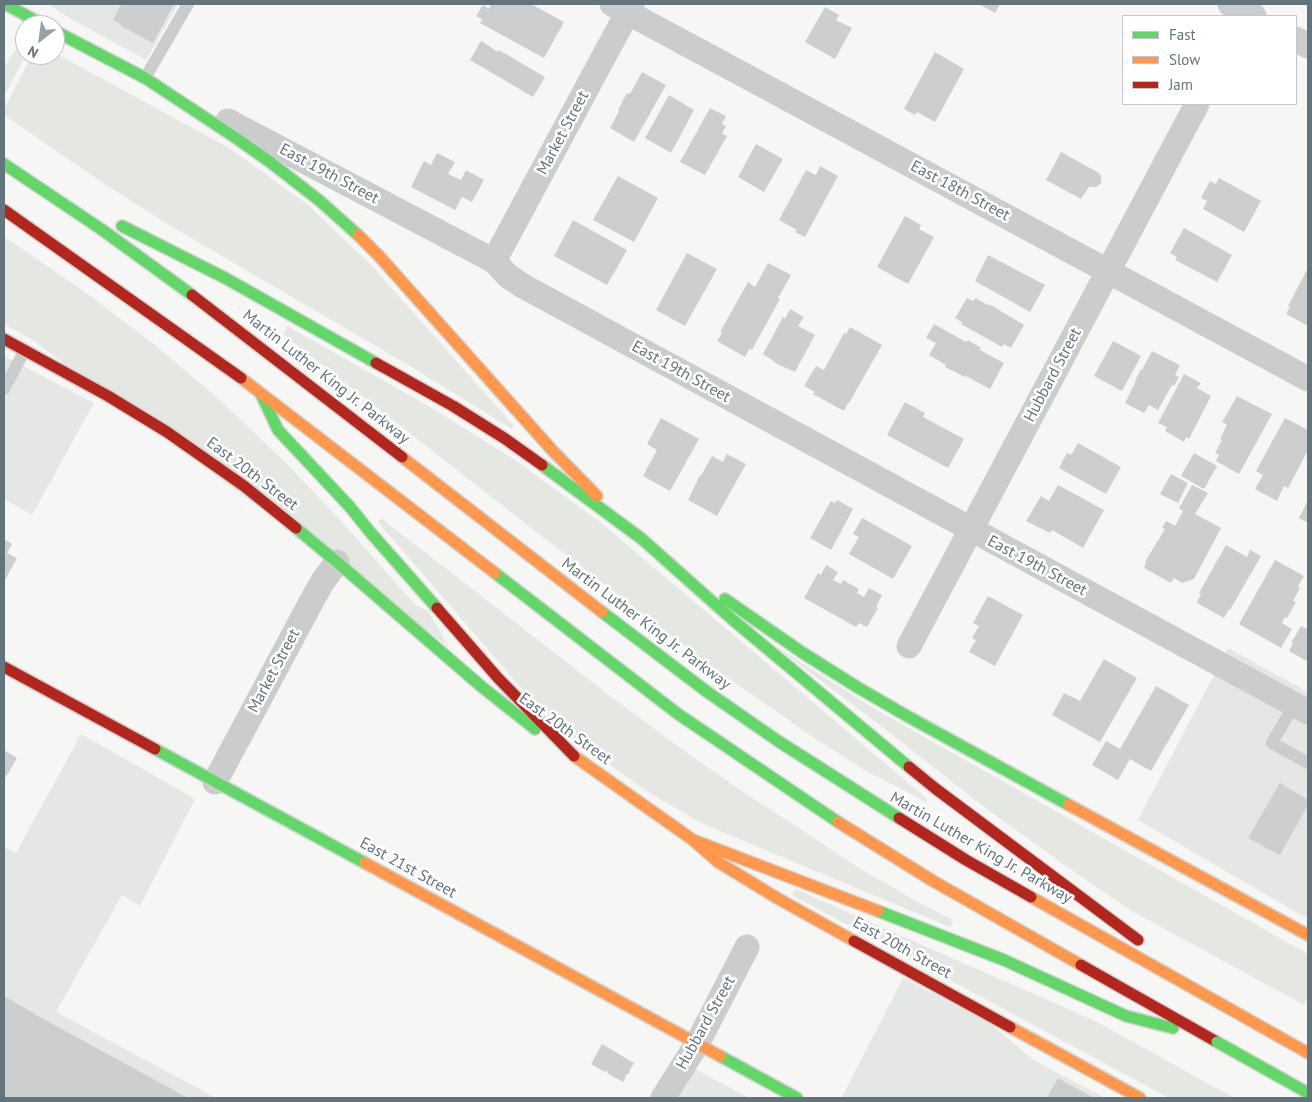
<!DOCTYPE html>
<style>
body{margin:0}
#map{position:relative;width:1312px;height:1102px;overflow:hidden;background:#f6f6f5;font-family:"PT Sans",sans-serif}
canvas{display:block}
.frame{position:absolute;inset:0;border:5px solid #62757f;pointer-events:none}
.legend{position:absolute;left:1122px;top:15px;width:175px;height:90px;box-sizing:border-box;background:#fff;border:1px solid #c0c8cc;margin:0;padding:6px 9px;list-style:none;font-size:15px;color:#62757f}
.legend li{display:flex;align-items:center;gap:10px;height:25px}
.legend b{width:25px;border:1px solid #c0c8cc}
.north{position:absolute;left:15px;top:15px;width:50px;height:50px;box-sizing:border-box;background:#fff;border:1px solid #c0c8cc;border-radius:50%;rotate:210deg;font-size:14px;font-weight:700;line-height:20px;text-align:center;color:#62757f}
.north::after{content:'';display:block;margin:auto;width:18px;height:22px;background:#96a2a8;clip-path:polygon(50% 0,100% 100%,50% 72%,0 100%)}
</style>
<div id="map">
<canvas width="1312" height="1102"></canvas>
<div class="frame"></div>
<ul class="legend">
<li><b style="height:6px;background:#63d668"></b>Fast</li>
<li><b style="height:6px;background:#ff974d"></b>Slow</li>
<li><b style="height:6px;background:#b3261e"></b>Jam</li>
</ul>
<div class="north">N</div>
</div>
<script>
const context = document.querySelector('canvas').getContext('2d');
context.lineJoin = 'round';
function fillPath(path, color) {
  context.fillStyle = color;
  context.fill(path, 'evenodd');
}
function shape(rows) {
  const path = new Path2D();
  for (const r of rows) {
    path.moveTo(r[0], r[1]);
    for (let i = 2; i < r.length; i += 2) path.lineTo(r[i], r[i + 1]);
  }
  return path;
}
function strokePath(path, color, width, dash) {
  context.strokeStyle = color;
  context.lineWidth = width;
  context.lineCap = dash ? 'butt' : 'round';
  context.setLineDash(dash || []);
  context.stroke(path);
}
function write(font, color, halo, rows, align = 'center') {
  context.font = font + ' "PT Sans",sans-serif';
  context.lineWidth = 5;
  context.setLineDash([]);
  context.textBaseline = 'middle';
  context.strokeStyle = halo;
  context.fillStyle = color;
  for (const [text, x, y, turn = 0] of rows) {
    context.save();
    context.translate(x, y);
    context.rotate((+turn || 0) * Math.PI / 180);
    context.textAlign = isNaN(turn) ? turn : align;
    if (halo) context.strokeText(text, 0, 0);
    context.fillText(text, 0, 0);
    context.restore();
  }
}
fillPath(shape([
 [50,4,178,4,146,60,59,12],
 [4,356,94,403,32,515,4,499],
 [1228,648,1308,692,1308,919,1138,820],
 [81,734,195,799,140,906,122,895,56,1012,216,1098,4,1098,4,847,16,853],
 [903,978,990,1024,1035,1061,1105,1098,845,1098,842,1097],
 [676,1059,749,1098,648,1098]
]), '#e5e7e5');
fillPath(shape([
 [25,45,26,55,4,96,4,68,15,50],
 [55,53,229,148,307,204,372,266,514,426,512,429,405,363,169,225,106,185,4,115,4,109,32,55,55,55],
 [4,237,78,287,155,345,221,401,288,465,341,521,410,599,416,605,428,611,449,647,31,339,4,324],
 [287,326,430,407,515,460,600,522,927,799,926,802,870,773,850,761,810,735,711,666,539,534,283,334],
 [380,519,382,519,614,699,694,758,736,787,859,868,916,901,953,920,950,927,727,834,700,822,648,792,579,743,529,697,378,522],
 [775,646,875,709,1308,954,1308,997,1304,1005,1130,910,1083,878,988,810,881,726],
 [795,889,1095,1021,1234,1098,1169,1098,792,895]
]), '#e5e8e2');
fillPath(shape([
 [121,4,174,4,153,43,121,26,122,25,113,20],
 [491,4,531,4,564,22,544,58,480,23,482,19,476,16,483,5,489,9],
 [979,4,1000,4,995,13],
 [825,7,839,15,836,20,852,28,835,59,805,42],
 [481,41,498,52,499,50,545,77,533,97,470,60],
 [935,52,964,69,935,122,917,112,915,115,904,109],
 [642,72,666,85,634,142,610,128,619,111,618,110,627,93,630,94],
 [669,95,694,110,671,153,645,138],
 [710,108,726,116,722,124,726,126,722,134,727,136,705,175,680,162],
 [756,144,783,159,764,192,738,177],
 [1061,152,1099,173,1101,176,1101,183,1096,187,1089,187,1081,199,1046,180],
 [437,153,455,162,448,174,461,180,466,170,484,180,472,202,462,197,455,210,411,187,424,161,431,165],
 [820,166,838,176,805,237,795,232,797,230,779,220,806,170,816,175],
 [618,176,658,198,634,242,593,220],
 [1219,178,1261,201,1244,232,1203,209,1207,201,1201,198,1210,181,1216,184],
 [905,216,921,225,919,229,934,237,908,284,877,267],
 [573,220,627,250,607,285,554,256],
 [1184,228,1232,255,1217,282,1175,260,1177,257,1170,253],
 [687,253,717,269,685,326,656,310],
 [988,255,1045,285,1030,312,975,281],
 [768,263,791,275,778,298,780,299,752,350,750,348,745,357,717,341,722,333,720,332,748,282,755,287],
 [1308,268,1308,326,1286,314,1290,307,1288,306],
 [967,298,974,301,975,298,988,305,989,304,1024,325,1011,348,1004,344,1002,347,961,324,962,322,955,318],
 [790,309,804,317,798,326,815,335,795,372,775,363,775,362,763,354,783,317,785,319],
 [934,324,966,342,968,340,981,348,980,350,1004,363,990,389,966,376,965,377,945,367,946,365,929,355,936,343,926,338],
 [850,327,882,345,849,403,848,403,844,411,813,394,815,392,804,386,816,366,824,370,844,333,846,334],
 [1113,341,1141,356,1122,391,1094,376],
 [1152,351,1180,365,1175,375,1179,377,1174,386,1172,385,1158,410,1149,405,1144,413,1125,403,1136,381,1135,381,1141,369,1142,370],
 [1184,374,1201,383,1197,388,1211,396,1189,439,1186,437,1184,442,1165,431,1167,427,1158,423],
 [1237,396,1272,414,1239,474,1216,461,1219,455,1215,453,1222,440,1220,439,1227,425,1222,422],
 [905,402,925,413,923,417,964,439,948,468,887,435],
 [661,418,699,439,670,491,643,476,657,450,647,444],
 [1285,418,1308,430,1308,453,1307,452,1288,488,1284,486,1277,501,1255,489,1263,475,1256,471],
 [1078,443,1121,467,1106,494,1059,468,1067,453,1071,455],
 [1194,453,1217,466,1204,489,1181,476],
 [727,454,746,464,717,516,688,500,700,475,701,476,712,456,723,462],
 [1171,474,1188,483,1178,503,1160,494],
 [1058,485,1104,510,1083,548,1052,530,1050,533,1026,521,1041,496,1049,501],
 [1192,485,1208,493,1195,514,1221,528,1194,579,1182,583,1174,578,1171,583,1144,568,1146,563,1145,562,1165,529,1162,528,1166,521,1175,526,1183,511,1179,508],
 [837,500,853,509,831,550,810,538,831,501,835,503],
 [1308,500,1308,523,1299,518],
 [862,518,912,546,893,579,849,554,859,537,853,534],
 [4,539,12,544,7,553,17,558,4,582],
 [1226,545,1247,557,1250,550,1261,556,1230,610,1229,609,1224,618,1197,603,1201,594,1199,593],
 [1275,560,1304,576,1298,586,1300,588,1293,601,1296,602,1287,618,1285,617,1282,623,1292,629,1281,648,1239,624],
 [826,565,838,572,833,580,841,584,843,580,859,589,857,593,864,597,869,588,882,595,876,607,878,608,867,627,859,623,856,627,804,598,818,573,821,575],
 [988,596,1023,615,995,666,969,652,976,640,972,638,979,626,973,623],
 [1308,625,1308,662,1289,651,1293,643,1291,643,1301,626,1306,629],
 [1104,659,1137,678,1100,742,1052,715,1064,693,1080,701],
 [1156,686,1189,705,1151,771,1130,759,1118,780,1092,765,1106,741,1120,749],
 [4,750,17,758,4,780],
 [1280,783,1308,800,1308,805,1280,855,1248,838],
 [4,996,47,1021,188,1098,4,1098],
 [602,1044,634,1063,628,1074,627,1074,625,1076,626,1077,623,1082,607,1073,608,1072,605,1070,605,1072,591,1064],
 [1058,1078,1094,1098,1047,1098]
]), '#cdcfcf');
const fast = shape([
 [5,4,44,25],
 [55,31,145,78,236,138,270,162,320,201,358,235],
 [4,164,101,229,192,295],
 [122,226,227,279,376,363],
 [261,394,278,430,350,507,370,532,437,608],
 [542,465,642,539,733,620,909,767],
 [296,528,337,562,482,687,535,729],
 [495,573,678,714,838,822],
 [725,599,803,653,857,687,907,716,1069,805],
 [602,612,706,691,778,741,899,818],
 [155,749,365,863],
 [878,911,1004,960,1126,1016,1173,1028],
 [720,1056,797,1098]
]);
const slow = shape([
 [358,235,379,256,552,450,597,496],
 [241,378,495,573],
 [402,457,602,612],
 [574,756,693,840,718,862,777,898,854,941],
 [1069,805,1308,935],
 [838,822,933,881,1081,965],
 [693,840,878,911],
 [365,863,720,1056],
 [1031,897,1308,1053],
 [1010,1027,1140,1098]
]);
const jam = shape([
 [4,210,241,378],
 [192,295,402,457],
 [4,339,108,396,167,432,244,486,296,528],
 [376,363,453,406,504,438,542,465],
 [437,608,498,678,574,756],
 [4,667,155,749],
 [909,767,936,789,1138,940],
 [899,818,966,860,1031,897],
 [854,941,1010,1027],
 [1081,965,1217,1042]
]);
strokePath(fast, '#d2d3d3', 14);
strokePath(slow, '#d2d3d3', 14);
strokePath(jam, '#d2d3d3', 14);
strokePath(shape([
 [145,78,188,4],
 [4,389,25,350],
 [1294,705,1272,743,1308,763]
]), '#cbcccc', 12);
strokePath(shape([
 [612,4,1308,379],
 [1230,4,1254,16],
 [1296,39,1308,46],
 [228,121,494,261,508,276,523,286,1308,712],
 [494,261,632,4],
 [909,646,1197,104],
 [215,782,316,593,323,581,337,562],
 [663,1098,697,1044,747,947]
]), '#cbcccc', 25);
strokePath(fast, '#63d668', 11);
strokePath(slow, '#ff974d', 11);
strokePath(jam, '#b3261e', 11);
const fastBridge = shape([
 [1217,1042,1308,1093]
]);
strokePath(fastBridge, '#d2d2d2', 14, []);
strokePath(fastBridge, '#63d668', 11);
write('16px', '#62757f', '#fff', [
 ["Market Street",563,133,-62],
 ["East 19th Street",329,174,28],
 ["East 18th Street",960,191,28],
 ["East 19th Street",681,372,29],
 ["Hubbard Street",1053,375,-62],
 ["Martin Luther King Jr. Parkway",326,377,38],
 ["East 20th Street",252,474,37],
 ["East 19th Street",1037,566,28],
 ["Martin Luther King Jr. Parkway",646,624,37],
 ["Market Street",274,671,-62],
 ["East 20th Street",565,729,36],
 ["Martin Luther King Jr. Parkway",981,848,30],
 ["East 21st Street",408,868,29],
 ["East 20th Street",902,948,29],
 ["Hubbard Street",706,1023,-61]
]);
</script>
